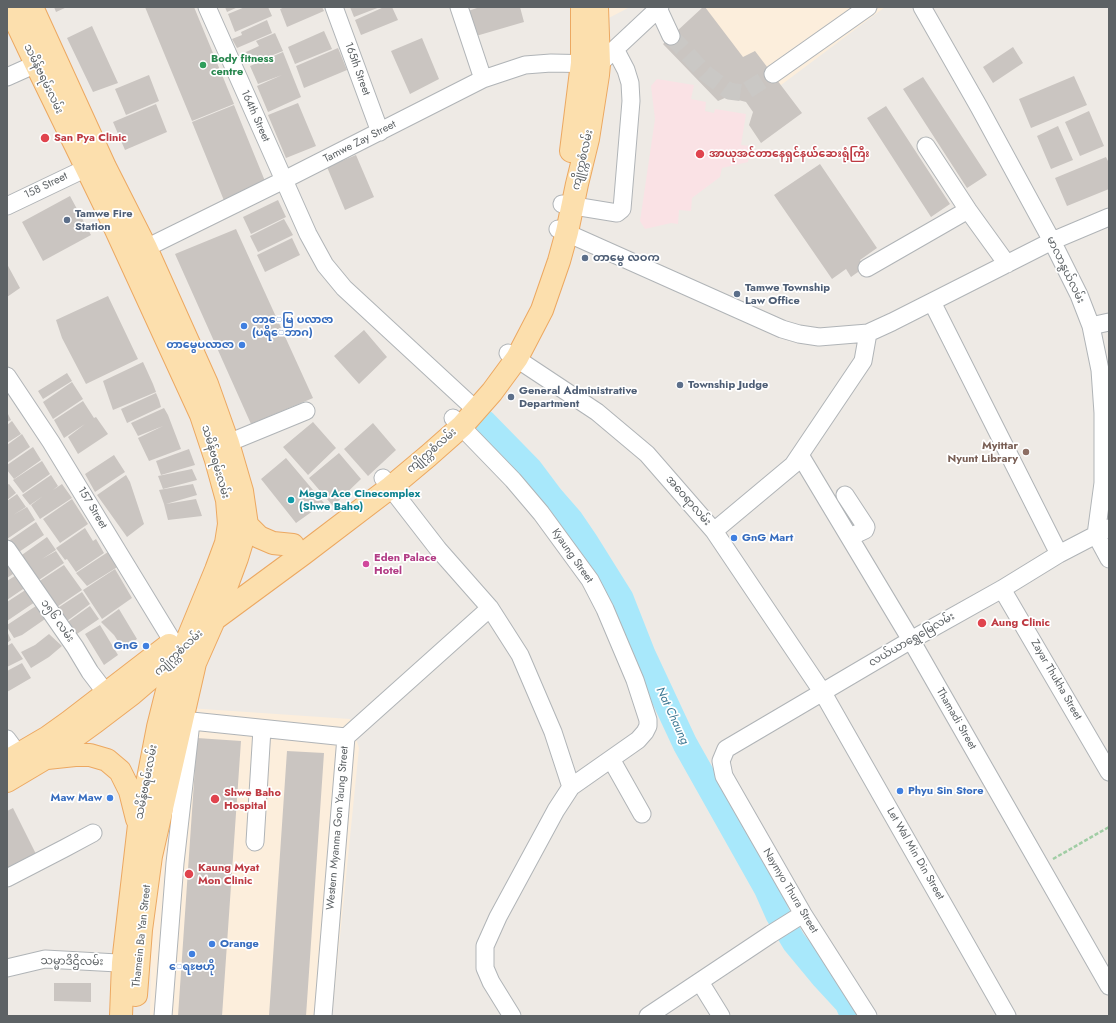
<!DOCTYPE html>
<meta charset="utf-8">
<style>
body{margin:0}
#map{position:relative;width:1116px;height:1023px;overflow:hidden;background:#eeeae5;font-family:Jost,sans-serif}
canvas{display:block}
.frame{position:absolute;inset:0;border:8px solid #5d6265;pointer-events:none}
</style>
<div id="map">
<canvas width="1116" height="1023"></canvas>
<div class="frame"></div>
</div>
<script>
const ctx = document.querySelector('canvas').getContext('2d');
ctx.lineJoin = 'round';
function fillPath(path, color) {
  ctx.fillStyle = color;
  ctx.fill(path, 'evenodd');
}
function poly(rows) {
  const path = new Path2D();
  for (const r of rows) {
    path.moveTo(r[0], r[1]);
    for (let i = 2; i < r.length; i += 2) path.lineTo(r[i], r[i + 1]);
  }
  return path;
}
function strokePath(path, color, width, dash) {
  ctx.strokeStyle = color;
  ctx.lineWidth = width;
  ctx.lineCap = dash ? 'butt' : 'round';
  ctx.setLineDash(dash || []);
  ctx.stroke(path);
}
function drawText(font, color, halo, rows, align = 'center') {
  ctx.font = font + ' Jost,"Noto Sans Myanmar",sans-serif';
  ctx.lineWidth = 3.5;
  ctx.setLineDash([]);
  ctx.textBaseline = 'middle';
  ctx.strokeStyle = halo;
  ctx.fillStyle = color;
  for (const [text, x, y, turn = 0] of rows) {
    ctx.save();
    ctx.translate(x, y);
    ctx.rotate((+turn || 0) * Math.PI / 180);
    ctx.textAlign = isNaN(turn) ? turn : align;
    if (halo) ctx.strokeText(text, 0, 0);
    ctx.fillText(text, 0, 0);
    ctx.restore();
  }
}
fillPath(poly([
 [602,7,630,7,603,21],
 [705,7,885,7,765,97],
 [188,708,350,719,359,748,332,1016,150,1016,152,904]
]), '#fceedc');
fillPath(poly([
 [657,79,694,85,691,99,706,102,705,111,714,113,715,109,746,114,741,145,750,146,748,162,722,168,720,177,692,198,691,211,679,210,678,224,671,223,645,229,640,221,655,119,651,86]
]), '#fae2e5');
strokePath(poly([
 [484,422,530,469,551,497,571,520,586,542,621,598,643,654,685,744,766,888,778,915,794,942,823,977,847,1003,853,1016]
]), '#a8e8fb', 25);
fillPath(poly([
 [54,7,67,7,56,12],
 [145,7,194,7,234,104,192,121],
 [225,7,238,7,227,12],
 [245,7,268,7,272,16,235,32,228,14],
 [285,7,322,7,324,11,287,27,280,9],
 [350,7,380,7,354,17],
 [384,7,392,7,398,20,361,35,355,20],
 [480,7,520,7,524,22,476,36,468,11],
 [703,7,705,7,743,57,755,51,802,113,761,143,749,125,753,112,746,102,727,97,718,101,663,44],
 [267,20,272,33,237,48,232,39,242,35,241,32],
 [92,26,118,83,93,92,67,38],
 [324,31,332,49,295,64,288,47],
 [275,33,283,51,251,64,246,52,259,46,256,41],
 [422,38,439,79,410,94,391,51],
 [1013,47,1023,63,993,83,983,67],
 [338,48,347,70,304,88,296,66],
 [283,52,301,97,268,112,257,86,282,75,258,84,250,66],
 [149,75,159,101,126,115,115,89],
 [1074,76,1087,105,1031,128,1019,99],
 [923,77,987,175,967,188,903,89],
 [298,103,316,146,286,158,268,115],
 [156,104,167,132,125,150,113,122],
 [234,105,267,186,225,203,192,122],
 [886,106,950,204,931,217,867,118],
 [1089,111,1104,146,1080,156,1065,122],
 [1058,126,1073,160,1051,169,1037,136],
 [356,155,374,197,345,210,327,167],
 [1106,157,1109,163,1109,189,1067,206,1055,178],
 [820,164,877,248,860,260,865,267,851,277,846,269,832,279,774,195],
 [70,196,91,235,43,261,22,222],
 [278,200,286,217,251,234,243,217],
 [284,219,293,235,258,252,250,236],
 [236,229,313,398,251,424,175,254],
 [292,238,300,255,265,272,257,255],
 [7,264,20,288,7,297],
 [108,296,138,359,86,384,62,338,56,320],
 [364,330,387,357,359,384,334,356],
 [143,362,153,384,156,392,113,410,103,381],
 [67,373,72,381,43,399,38,391],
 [72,382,83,399,53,419,43,402],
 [156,393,159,400,161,407,127,423,121,409],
 [83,401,94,418,96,417,108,434,78,454,68,437,85,424,64,438,54,420],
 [164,408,168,415,181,449,149,461,138,438,163,426,138,436,131,423],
 [7,412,11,420,7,422],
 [12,421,21,434,7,443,7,425],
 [313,422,336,448,308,475,283,447],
 [373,423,396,450,368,476,344,449],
 [22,434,30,447,7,463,7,445],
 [33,447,41,460,14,479,7,470,7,465],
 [189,449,195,465,161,475,156,461],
 [339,453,361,479,333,506,309,478],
 [114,455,125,472,95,492,85,474],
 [286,458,324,503,296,523,261,479],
 [42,461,50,474,23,493,13,480],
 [192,469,197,480,163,489,158,476],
 [51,475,58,486,53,490,62,484,72,498,40,519,31,505,43,496,30,505,22,495],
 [126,475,130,482,144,524,127,537,97,495],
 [9,484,16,493,7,500,7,485],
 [193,484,197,495,166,504,196,499,202,516,168,520,164,504,159,490],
 [17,494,26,507,13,515,27,507,35,520,7,539,7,501],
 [72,499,88,524,60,543,43,519],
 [36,522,44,535,16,554,7,542],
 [85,528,93,541,96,539,104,553,76,572,67,559,65,560,56,548],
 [47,537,56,550,42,559,56,551,64,563,36,582,19,557],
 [108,552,119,566,87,586,76,573],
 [7,557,16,572,7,578],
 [64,565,82,590,54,609,35,584],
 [115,569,132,598,102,619,83,590],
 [18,574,26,587,7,600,7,581],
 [27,589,35,602,7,621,7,602],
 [82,592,90,604,63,624,53,611],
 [39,604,48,617,22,635,14,638,7,627,7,625],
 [90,606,99,619,71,638,62,626],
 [119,609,137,639,123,649,114,635,101,622],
 [100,625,118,655,104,665,85,634],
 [7,631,11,640,7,643],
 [49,634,62,646,49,657,31,668,21,652,35,645],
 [12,643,23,659,7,667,7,646],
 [22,663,31,678,7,692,7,671],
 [197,738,241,741,222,1016,178,1016],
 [287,751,324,753,306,1016,269,1016],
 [13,808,37,856,7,871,7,811],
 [54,983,91,983,91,1002,54,1001]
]), '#cac5c1');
strokePath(poly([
 [671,36,705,73,729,91,743,93,773,74]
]), '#cac8c5', 17, [17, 8]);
const minor = poly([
 [207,7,308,234,325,265,344,288,476,410],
 [334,7,380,132],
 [459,7,483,79],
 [922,7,979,107,1052,241,1079,295,1091,326,1100,370,1103,413,1103,483,1096,535,1109,559],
 [658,8,671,36],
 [773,74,868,7],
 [7,77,36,64],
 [926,146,968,210,1007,264],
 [562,204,617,213,622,209,631,101,630,83,626,70,615,49],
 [7,206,97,163],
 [558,229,782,329,799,334,819,337,868,333,892,322,1052,241,1109,217],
 [146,248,284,180,483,79,525,65,551,63,599,64,660,7],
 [867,268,968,210],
 [932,302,1059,554],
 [1091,326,1109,322],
 [508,353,597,412,647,454,714,531,823,693,1007,1016],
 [7,376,51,442,173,642],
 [453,418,513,480,541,513,590,580,605,609,635,680,648,720,648,726,645,732,638,740,571,787,556,810,498,917,485,946,485,968,491,982,512,1016],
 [228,443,306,411],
 [800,455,911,640,1109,986],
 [383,478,438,549,490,608,520,655,553,732,571,787],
 [845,495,866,527,865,530,850,537],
 [714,531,793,465,863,361,868,333],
 [7,549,75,647,90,672,106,693],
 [1002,589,1109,772],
 [182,720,346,737],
 [7,739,18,754],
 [611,759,642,814],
 [255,842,262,729],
 [7,878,65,848,93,833],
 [7,968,45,959,136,964],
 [700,982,721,1016],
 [163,1016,175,863,191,722],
 [323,1016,346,737,490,608],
 [648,1016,771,934,803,914],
 [868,1016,803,914,724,776,721,761,726,749,911,640,1002,589,1059,554,1109,528]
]);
const major = poly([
 [9,7,36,64,105,206,201,415,216,460,227,500,229,524,226,543,216,570,183,650,167,691,158,727,139,825,123,963,121,1016],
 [32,7,105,167,146,248,207,384,228,443,242,491,247,525,237,558,214,620,195,663,151,856,141,930,136,995],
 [571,151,582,63,582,7],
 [247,525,259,537,273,543,293,545],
 [212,621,303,554,391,487,428,456,462,426,492,392,517,358,542,310,559,261,567,232,577,184,588,139,598,75,599,64,597,7],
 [47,758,75,755,90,755,107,760,120,771,130,791,137,819],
 [7,761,48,737,69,722,169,645],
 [7,781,44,759,95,722,132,694,181,652]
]);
strokePath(minor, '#b0b4b7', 19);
strokePath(major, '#eca861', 24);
strokePath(poly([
 [1053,859,1109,827]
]), '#a0cda4', 2.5, [4, 2]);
strokePath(minor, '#fff', 17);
strokePath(major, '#fcdfad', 22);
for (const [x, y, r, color] of [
 [203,65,4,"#2e9e5b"],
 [45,138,5,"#e0444e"],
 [700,154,5,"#e0444e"],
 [67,220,4,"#5c6f8a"],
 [585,258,4,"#5c6f8a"],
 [737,294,4,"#5c6f8a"],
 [244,326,4,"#3f7fe0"],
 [242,345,4,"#3f7fe0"],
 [680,385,4,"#5c6f8a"],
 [511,397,4,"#5c6f8a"],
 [1026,452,4,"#8d6e63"],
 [291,500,4,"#0f9aa8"],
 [734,538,4,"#3f7fe0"],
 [366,564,4,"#d1479c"],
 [982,623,5,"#e0444e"],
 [146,646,4,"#3f7fe0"],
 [900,791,4,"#3f7fe0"],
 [110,798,4,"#3f7fe0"],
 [215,799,5,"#e0444e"],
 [189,874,5,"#e0444e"],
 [212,944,4,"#3f7fe0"],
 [192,954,4,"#3f7fe0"]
]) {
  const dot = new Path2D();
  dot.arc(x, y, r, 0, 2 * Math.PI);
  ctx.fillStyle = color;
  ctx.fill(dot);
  strokePath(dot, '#fff', 1.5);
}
drawText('bold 11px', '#27864d', '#fff', [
 ["Body fitness",211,59],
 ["centre",211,72]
], 'left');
drawText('11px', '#5d6265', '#fff', [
 ["165th Street",357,69,70],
 ["သမိန်ဗရမ်းလမ်း",43,79,64],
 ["164th Street",255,116,66],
 ["Tamwe Zay Street",360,142,-27],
 ["ကျိုက္ကစံလမ်း",583,160,-77],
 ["158 Street",46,186,-26],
 ["မာလာနွယ်လမ်း",1065,270,64],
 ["ကျိုက္ကစံလမ်း",432,451,-41],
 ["သမိန်ဗရမ်းလမ်း",215,462,74],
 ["အဝေရာလမ်း",688,501,49],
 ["157 Street",92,508,59],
 ["Kyaung Street",572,556,55],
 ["၁၅၆ လမ်း",57,621,55],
 ["လယ်ယာရွှေမြေလမ်း",912,640,-30],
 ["ကျိုက္ကစံလမ်း",179,653,-43],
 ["Zayar Thukha Street",1056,680,60],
 ["Thamadi Street",956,719,60],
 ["သမိန်ဗရမ်းလမ်း",147,782,-79],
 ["Western Myanma Gon Yaung Street",338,828,-85],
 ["Let Wal Min Din Street",915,854,60],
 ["Naymyo Thura Street",790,891,59],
 ["Thamein Ba Yan Street",142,936,-84],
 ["သမ္မာဒိဌိလမ်း",72,962,1]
]);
drawText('bold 11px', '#be3a42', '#fff', [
 ["San Pya Clinic",54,138],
 ["အာယုအင်တာနေရှင်နယ်ဆေးရုံကြီး",709,154],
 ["Aung Clinic",991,623],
 ["Shwe Baho",224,793],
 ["Hospital",224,806],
 ["Kaung Myat",198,868],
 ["Mon Clinic",198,881]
], 'left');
drawText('bold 11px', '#4e5e75', '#fff', [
 ["Tamwe Fire",75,214],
 ["Station",75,227],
 ["တာမွေ လဝက",593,258],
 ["Tamwe Township",745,288],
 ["Law Office",745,301],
 ["Township Judge",688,385],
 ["General Administrative",519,391],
 ["Department",519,404]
], 'left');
drawText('bold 11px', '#366cbe', '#fff', [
 ["တာေမြ ပလာဇာ",252,320],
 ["(ပရိေဘာဂ)",252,333],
 ["တာမွေပလာဇာ",234,345,"right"],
 ["GnG Mart",742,538],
 ["GnG",138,646,"right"],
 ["Phyu Sin Store",908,791],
 ["Maw Maw",102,798,"right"],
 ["Orange",220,944],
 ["ေရႊဗဟို",192,967,"center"]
], 'left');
drawText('bold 11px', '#785e54', '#fff', [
 ["Myittar",1018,446],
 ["Nyunt Library",1018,459]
], 'right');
drawText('bold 11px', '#0d838f', '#fff', [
 ["Mega Ace Cinecomplex",299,494],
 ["(Shwe Baho)",299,507]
], 'left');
drawText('bold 11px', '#b23c85', '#fff', [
 ["Eden Palace",374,558],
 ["Hotel",374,571]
], 'left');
drawText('italic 12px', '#3c7894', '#fff', [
 ["Nat Chaung",672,716,65]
]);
</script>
